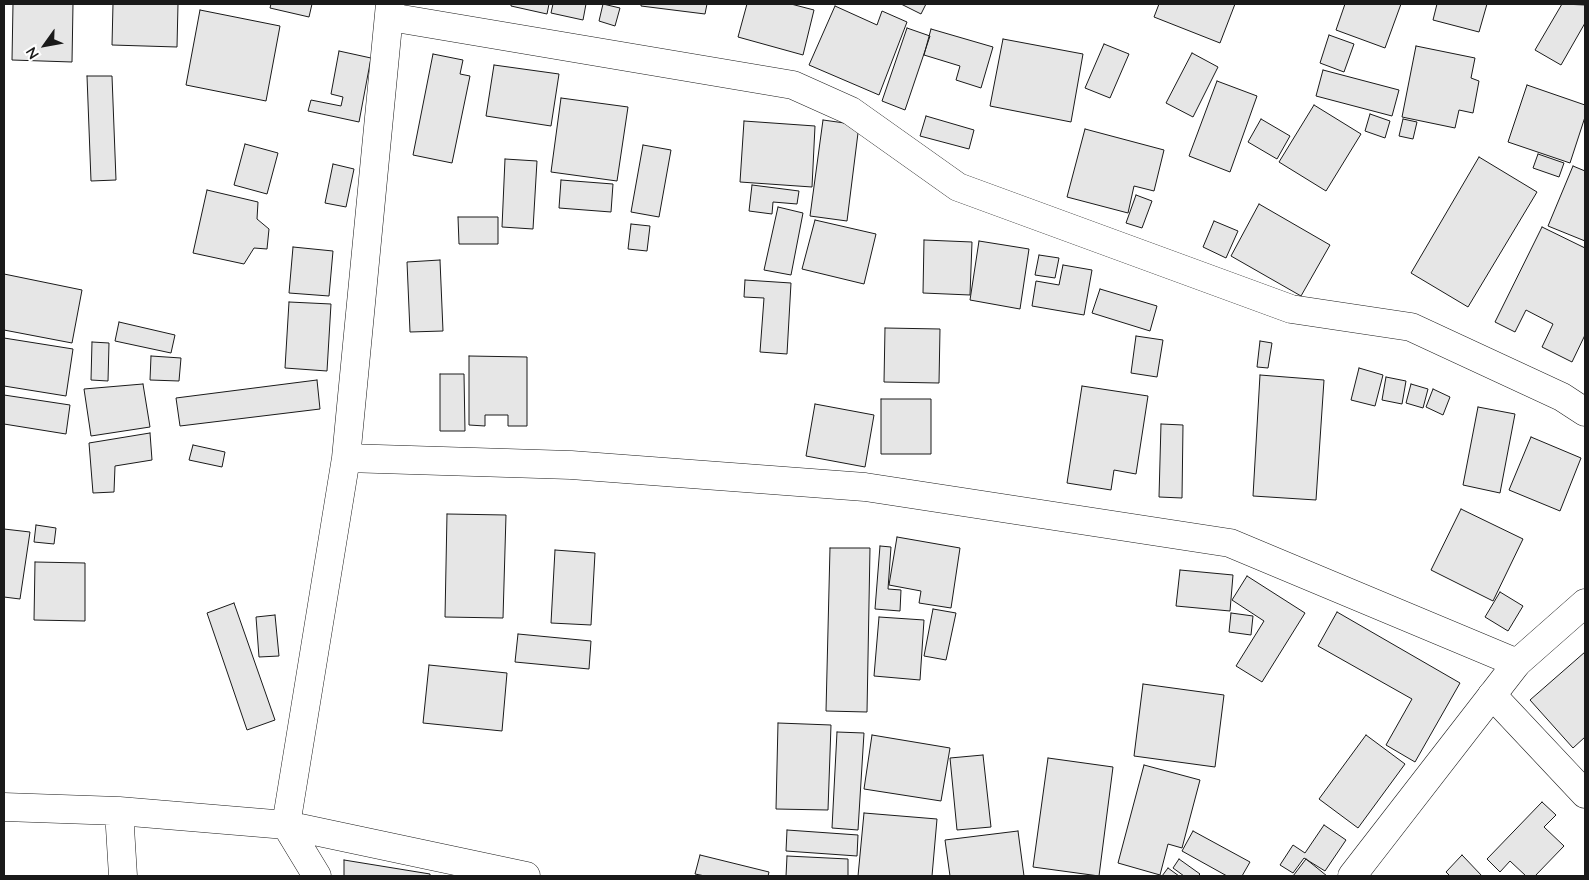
<!DOCTYPE html>
<style>
body{margin:0}
#map{position:relative;width:1589px;height:880px;overflow:hidden;background:#fff;font-family:Lato,sans-serif}
canvas{display:block}
.frame{position:absolute;inset:0;border:5px solid #1a1a1a;pointer-events:none}
.north{position:absolute;left:20px;top:20px;width:50px;height:50px;-webkit-text-stroke:4px #fff;paint-order:stroke;rotate:238deg;font-size:14px;font-weight:700;line-height:20px;text-align:center;color:#1a1a1a}
.north::after{content:'';display:block;margin:auto;width:18px;height:22px;background:#1a1a1a;clip-path:polygon(50% 0,100% 100%,50% 72%,0 100%)}
</style>
<div id="map">
<canvas width="1589" height="880"></canvas>
<div class="frame"></div>
<div class="north">N</div>
</div>
<script>
const ctx = document.querySelector('canvas').getContext('2d');
ctx.lineJoin = 'round';
function fillPath(path, color) {
  ctx.fillStyle = color;
  ctx.fill(path, 'evenodd');
}
function poly(rows) {
  const path = new Path2D();
  for (const r of rows) {
    path.moveTo(r[0], r[1]);
    for (let i = 2; i < r.length; i += 2) path.lineTo(r[i], r[i + 1]);
  }
  return path;
}
function strokePath(path, color, width, dash) {
  ctx.strokeStyle = color;
  ctx.lineWidth = width;
  ctx.lineCap = dash ? 'butt' : 'round';
  ctx.setLineDash(dash || []);
  ctx.stroke(path);
}
const building = poly([
 [13,4,73,4,72,62,12,60,13,4],
 [113,4,178,4,177,47,112,45,113,4],
 [271,4,312,4,309,17,270,8,271,4],
 [511,4,549,4,547,14,511,6,511,4],
 [553,4,586,4,583,20,551,13,553,4],
 [603,4,620,8,615,26,599,21,603,4],
 [641,4,707,4,705,14,641,6,641,4],
 [747,4,791,4,814,10,803,55,738,37,747,4],
 [901,4,926,4,921,14,901,4],
 [1159,4,1235,4,1220,43,1154,17,1159,4],
 [1345,4,1401,4,1385,48,1336,30,1345,4],
 [1437,4,1487,4,1479,32,1433,20,1437,4],
 [1562,4,1585,5,1585,23,1561,65,1535,50,1562,4],
 [835,6,877,25,882,11,907,22,879,95,809,65,835,6],
 [200,10,280,26,266,101,186,85,200,10],
 [907,28,930,36,905,110,882,101,907,28],
 [931,29,993,47,981,88,956,80,960,66,924,55,931,29],
 [1329,35,1354,44,1344,72,1320,63,1329,35],
 [1003,39,1083,54,1071,122,990,106,1003,39],
 [1104,44,1129,54,1110,98,1085,88,1104,44],
 [1416,46,1475,58,1471,78,1479,81,1473,113,1459,110,1455,128,1402,117,1416,46],
 [339,51,371,58,359,122,308,111,311,100,341,106,343,97,331,94,339,51],
 [1192,53,1218,67,1193,117,1166,103,1192,53],
 [433,54,463,60,460,74,470,76,452,163,413,155,433,54],
 [494,65,559,74,551,126,486,116,494,65],
 [1323,70,1399,90,1392,116,1316,96,1323,70],
 [87,76,112,76,116,180,91,181,87,76],
 [1217,81,1257,96,1230,172,1189,156,1217,81],
 [1527,85,1585,105,1585,117,1570,163,1508,142,1527,85],
 [561,98,628,107,617,181,551,172,561,98],
 [1314,105,1361,134,1326,191,1279,162,1314,105],
 [1370,114,1390,121,1385,138,1365,131,1370,114],
 [926,116,974,130,969,149,920,136,926,116],
 [1261,119,1290,136,1277,159,1248,142,1261,119],
 [1403,119,1417,122,1413,139,1399,136,1403,119],
 [823,120,859,125,847,221,810,216,823,120],
 [744,121,815,126,812,187,740,182,744,121],
 [1085,129,1164,150,1154,191,1134,186,1128,213,1067,197,1085,129],
 [245,144,278,153,267,194,234,185,245,144],
 [643,145,671,150,659,217,631,212,643,145],
 [1538,154,1564,163,1559,177,1533,168,1538,154],
 [1479,157,1537,192,1468,307,1411,273,1479,157],
 [505,159,537,161,533,229,502,227,505,159],
 [333,164,354,169,346,207,325,203,333,164],
 [1573,166,1585,171,1585,241,1548,226,1573,166],
 [561,180,613,184,611,212,559,208,561,180],
 [752,185,799,191,797,204,773,202,772,214,749,211,752,185],
 [207,190,258,202,257,219,269,229,267,249,254,248,244,264,193,253,207,190],
 [1136,195,1152,201,1142,228,1126,223,1136,195],
 [1259,204,1330,245,1301,296,1231,256,1259,204],
 [778,207,803,213,791,275,764,270,778,207],
 [458,217,498,217,498,244,459,244,458,217],
 [815,220,876,234,864,284,802,269,815,220],
 [1214,221,1238,231,1226,258,1203,247,1214,221],
 [631,224,650,226,647,251,628,249,631,224],
 [1542,227,1585,248,1585,335,1572,362,1542,347,1553,324,1526,310,1515,332,1495,322,1542,227],
 [924,240,972,242,970,295,923,293,924,240],
 [979,241,1029,249,1020,309,970,300,979,241],
 [293,247,333,251,329,296,289,293,293,247],
 [1039,255,1059,258,1055,278,1035,275,1039,255],
 [440,260,443,331,410,332,407,262,440,260],
 [1063,265,1092,270,1084,315,1032,306,1036,281,1059,285,1063,265],
 [4,274,82,290,72,343,4,330,4,274],
 [745,280,791,283,787,354,760,352,764,298,744,297,745,280],
 [1100,289,1157,306,1150,331,1092,313,1100,289],
 [289,302,331,304,327,371,285,368,289,302],
 [119,322,175,335,171,353,115,341,119,322],
 [885,328,940,329,939,383,884,382,885,328],
 [1136,336,1163,340,1157,377,1131,373,1136,336],
 [4,338,73,349,66,396,4,386,4,338],
 [1260,341,1272,343,1268,368,1257,367,1260,341],
 [92,342,109,343,108,381,91,380,92,342],
 [151,356,181,358,179,381,150,380,151,356],
 [469,356,527,357,527,426,508,426,508,415,485,415,485,426,469,425,469,356],
 [1359,368,1383,375,1375,406,1351,400,1359,368],
 [440,374,464,374,465,431,440,431,440,374],
 [1260,375,1324,380,1316,500,1253,496,1260,375],
 [1386,377,1406,381,1402,404,1382,400,1386,377],
 [317,380,320,409,180,426,176,398,317,380],
 [143,384,150,427,91,436,84,389,143,384],
 [1411,384,1428,389,1423,408,1406,403,1411,384],
 [1082,386,1148,396,1136,474,1114,470,1111,490,1067,483,1082,386],
 [1433,389,1450,397,1443,415,1426,407,1433,389],
 [4,395,70,405,66,434,4,424,4,395],
 [881,399,931,399,931,454,881,454,881,399],
 [815,404,874,415,865,467,806,456,815,404],
 [1478,407,1515,414,1500,493,1463,485,1478,407],
 [1161,424,1183,425,1182,498,1159,497,1161,424],
 [150,433,152,460,115,466,114,492,93,493,89,443,150,433],
 [1531,437,1581,458,1560,511,1509,490,1531,437],
 [193,445,225,452,222,467,189,460,193,445],
 [1461,509,1523,539,1493,601,1431,570,1461,509],
 [447,514,506,515,503,618,445,617,447,514],
 [36,525,56,528,54,544,34,542,36,525],
 [4,529,30,532,20,599,4,597,4,529],
 [897,537,960,548,951,608,919,603,921,591,889,585,897,537],
 [880,546,891,547,888,589,901,590,900,611,875,609,880,546],
 [830,548,870,548,867,712,826,711,830,548],
 [555,550,595,553,591,625,551,623,555,550],
 [35,562,85,563,85,621,34,620,35,562],
 [1180,570,1233,575,1230,611,1176,606,1180,570],
 [1247,576,1305,613,1262,682,1236,666,1264,621,1232,600,1247,576],
 [1500,592,1523,606,1508,631,1485,617,1500,592],
 [234,603,275,720,247,730,207,613,234,603],
 [933,609,956,613,946,660,924,656,933,609],
 [1337,612,1460,683,1415,762,1386,745,1412,699,1318,646,1337,612],
 [1231,613,1253,616,1251,635,1229,632,1231,613],
 [275,615,279,656,259,657,256,617,275,615],
 [879,617,924,620,920,680,874,676,879,617],
 [518,634,591,641,589,669,515,662,518,634],
 [1585,652,1585,737,1573,748,1530,700,1585,652],
 [429,665,507,673,502,731,423,723,429,665],
 [1143,684,1224,695,1215,767,1134,756,1143,684],
 [778,723,831,725,828,810,776,809,778,723],
 [837,732,864,733,858,830,832,828,837,732],
 [872,735,950,748,941,801,864,789,872,735],
 [1366,735,1405,764,1358,828,1319,799,1366,735],
 [983,755,991,827,957,830,950,758,983,755],
 [1048,758,1113,767,1099,876,1033,867,1048,758],
 [1144,765,1200,780,1182,848,1168,844,1160,875,1118,863,1144,765],
 [1542,802,1556,815,1544,827,1564,846,1535,876,1526,876,1510,861,1500,872,1487,859,1542,802],
 [864,813,937,819,932,876,858,876,864,813],
 [1324,825,1346,840,1325,871,1304,858,1293,873,1280,865,1293,845,1305,853,1324,825],
 [787,830,858,835,857,856,786,851,787,830],
 [1018,831,1024,876,950,876,945,840,1018,831],
 [1193,831,1250,862,1242,876,1227,876,1182,851,1193,831],
 [700,855,769,872,768,876,705,876,695,874,700,855],
 [1462,855,1482,876,1450,876,1446,872,1462,855],
 [787,856,848,859,848,876,786,876,787,856],
 [1179,859,1200,874,1198,876,1184,876,1173,868,1179,859],
 [1306,859,1327,876,1293,876,1306,859],
 [344,860,430,874,430,876,344,876,344,860],
 [1168,868,1179,876,1162,876,1168,868]
]);
fillPath(building, '#e6e6e6');
strokePath(building, '#1a1a1a', 1);
const minor = poly([
 [390,17,793,85,851,111,958,187,1291,309,1411,327,1562,397,1585,412],
 [346,458,571,465,865,487,1230,543,1517,663],
 [1492,695,1585,794],
 [4,807,119,811,286,825,526,876],
 [119,811,123,876],
 [317,876,286,825,346,458,390,4]
]);
const tertiary = poly([
 [1352,876,1517,663,1585,603]
]);
strokePath(minor, '#1a1a1a', 29);
strokePath(tertiary, '#1a1a1a', 29);
strokePath(minor, '#fff', 28);
strokePath(tertiary, '#fff', 28);
</script>
